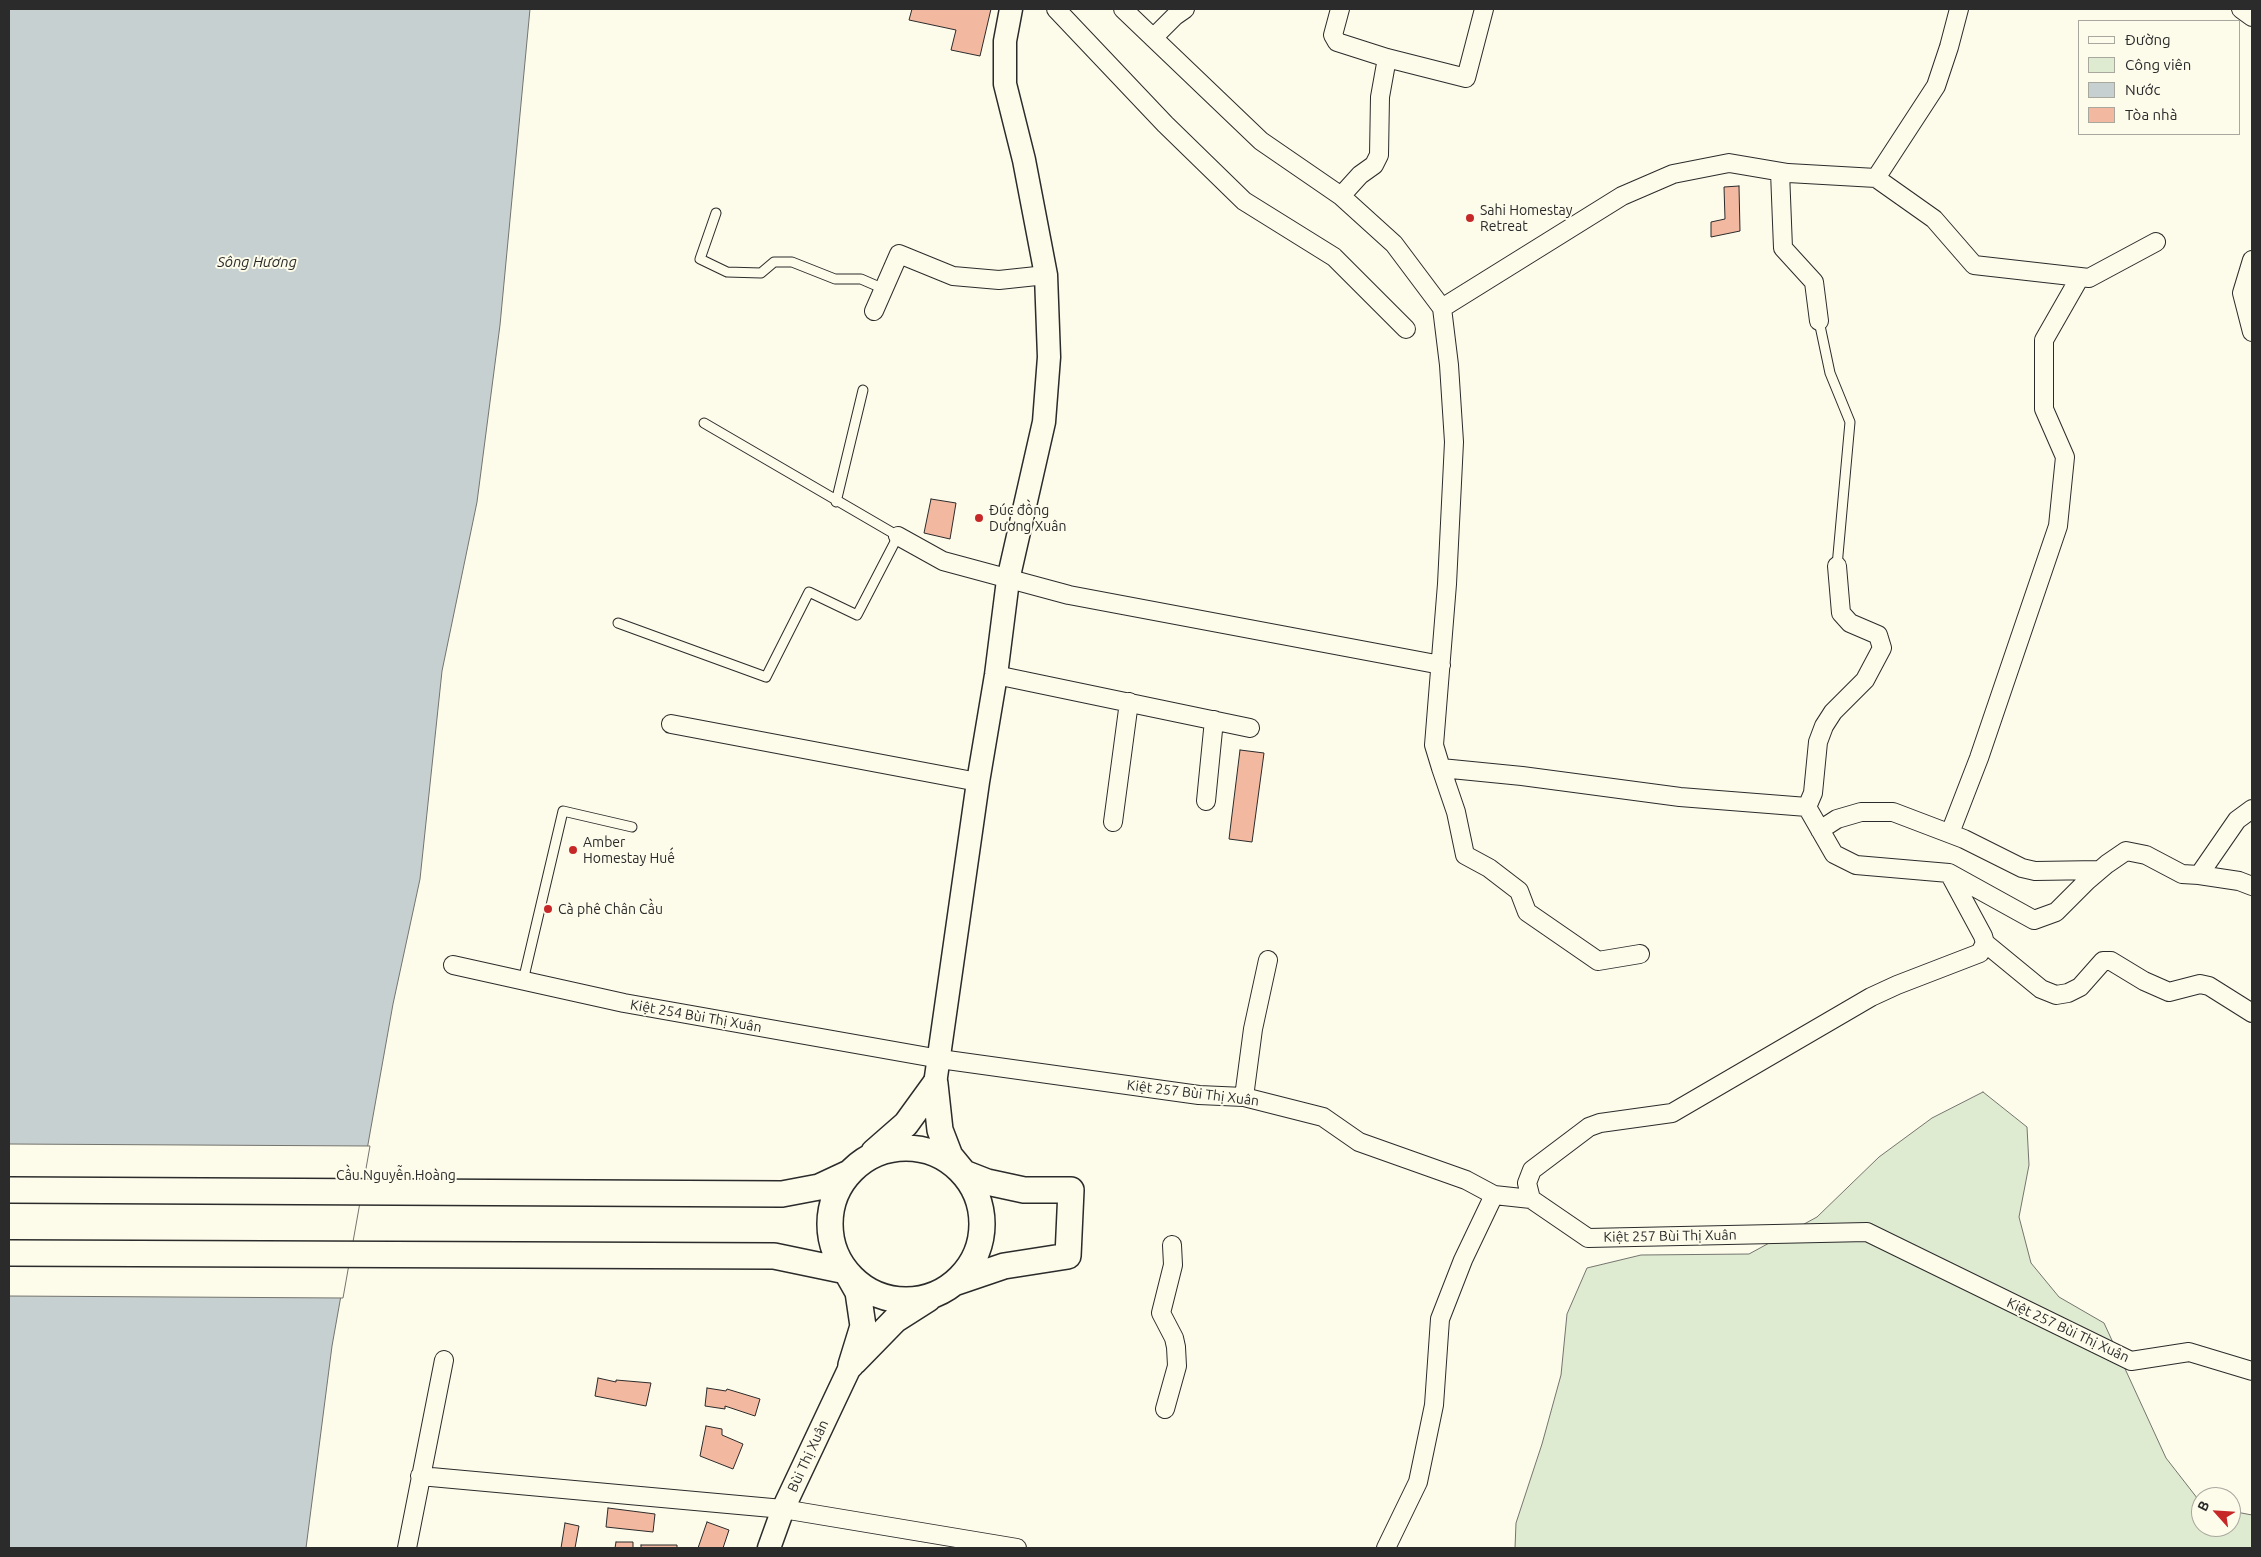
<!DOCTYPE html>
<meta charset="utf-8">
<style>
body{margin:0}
#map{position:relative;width:2261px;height:1557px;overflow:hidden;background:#fdfbea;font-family:Ubuntu,sans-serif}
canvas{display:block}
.frame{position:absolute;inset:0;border:10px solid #2b2b2b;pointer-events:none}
.legend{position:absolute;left:2078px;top:20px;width:162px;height:115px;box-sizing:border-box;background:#fdfbea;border:1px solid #a9a89e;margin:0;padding:6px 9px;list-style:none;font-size:15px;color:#2b2b2b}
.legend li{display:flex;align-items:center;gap:10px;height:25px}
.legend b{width:25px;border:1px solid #a9a89e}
.north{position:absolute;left:2191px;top:1487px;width:50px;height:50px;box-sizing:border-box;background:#fdfbea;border:1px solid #a9a89e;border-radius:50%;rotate:296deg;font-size:14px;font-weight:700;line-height:20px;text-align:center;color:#2b2b2b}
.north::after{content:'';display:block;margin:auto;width:18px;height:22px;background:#c62828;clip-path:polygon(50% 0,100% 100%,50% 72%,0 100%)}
</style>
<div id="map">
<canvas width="2261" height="1557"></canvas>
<div class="frame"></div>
<ul class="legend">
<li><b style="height:6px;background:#fdfbea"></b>Đường</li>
<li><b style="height:14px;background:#deebd1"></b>Công viên</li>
<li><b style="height:14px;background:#c7d0d0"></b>Nước</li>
<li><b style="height:14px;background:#f2b8a0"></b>Tòa nhà</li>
</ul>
<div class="north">B</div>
</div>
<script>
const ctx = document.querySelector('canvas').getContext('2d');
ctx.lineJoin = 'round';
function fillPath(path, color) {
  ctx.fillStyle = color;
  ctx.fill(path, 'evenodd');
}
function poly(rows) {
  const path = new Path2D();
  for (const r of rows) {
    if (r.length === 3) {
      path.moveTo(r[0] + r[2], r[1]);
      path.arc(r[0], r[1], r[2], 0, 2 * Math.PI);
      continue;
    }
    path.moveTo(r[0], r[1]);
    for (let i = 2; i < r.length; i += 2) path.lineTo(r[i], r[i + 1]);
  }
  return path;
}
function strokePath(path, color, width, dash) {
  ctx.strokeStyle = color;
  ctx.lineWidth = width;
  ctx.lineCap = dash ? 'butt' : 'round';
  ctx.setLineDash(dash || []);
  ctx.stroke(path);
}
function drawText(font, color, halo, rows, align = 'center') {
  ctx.font = font + ' Ubuntu,sans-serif';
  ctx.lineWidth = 4;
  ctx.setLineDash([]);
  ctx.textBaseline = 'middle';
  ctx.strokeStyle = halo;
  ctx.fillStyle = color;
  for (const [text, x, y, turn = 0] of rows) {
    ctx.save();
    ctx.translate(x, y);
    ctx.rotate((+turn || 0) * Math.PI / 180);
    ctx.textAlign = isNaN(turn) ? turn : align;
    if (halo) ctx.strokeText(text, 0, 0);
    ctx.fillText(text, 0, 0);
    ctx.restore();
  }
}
const green = poly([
 [1983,1092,2027,1127,2029,1165,2019,1217,2031,1263,2059,1297,2104,1323,2166,1458,2201,1503,2201,1527,2231,1527,2231,1511,2252,1515,2252,1548,1515,1548,1516,1523,1542,1444,1561,1375,1567,1314,1587,1268,1641,1255,1749,1254,1817,1217,1879,1157,1932,1118,1983,1092]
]);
fillPath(green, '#deebd1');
strokePath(green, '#74746e', 1);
const water = poly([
 [9,9,530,9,500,325,477,502,442,671,420,879,393,1004,332,1346,306,1548,9,1548,9,9]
]);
fillPath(water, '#c7d0d0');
strokePath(water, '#74746e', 1);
const pier = poly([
 [9,1144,370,1146,343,1298,9,1296,9,1144]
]);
fillPath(pier, '#fdfbea');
strokePath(pier, '#74746e', 1);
const building = poly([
 [912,9,991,9,980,56,951,50,956,30,909,20,912,9],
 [1739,186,1740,231,1711,237,1711,222,1725,219,1724,187,1739,186],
 [931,499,956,503,950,539,924,533,931,499],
 [1240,750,1264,753,1252,842,1229,839,1240,750],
 [598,1378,616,1382,616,1380,651,1383,646,1406,595,1396,598,1378],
 [707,1388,726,1391,727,1389,760,1399,755,1416,725,1406,725,1409,705,1406,707,1388],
 [706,1426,722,1429,722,1435,743,1444,733,1469,700,1456,706,1426],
 [608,1508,655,1514,653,1532,606,1527,608,1508],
 [707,1522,729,1530,723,1548,698,1548,707,1522],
 [565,1523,579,1526,575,1548,561,1548,565,1523],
 [616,1542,633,1542,633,1548,615,1548,616,1542],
 [641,1545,677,1545,677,1548,641,1548,641,1545]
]);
fillPath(building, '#f2b8a0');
strokePath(building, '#2b2b2b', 1);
const service = poly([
 [716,213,700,259,727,272,761,273,774,262,792,262,835,279,861,279,884,289],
 [1819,321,1830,373,1850,422,1837,566],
 [836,502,863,390],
 [618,623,766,677,809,592,857,615,898,536,704,423],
 [523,981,563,811,632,827]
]);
const minor = poly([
 [1056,9,1165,124,1244,201,1334,257,1406,329],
 [1123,9,1261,141,1341,196,1394,244,1442,308,1449,365,1454,442,1447,584,1434,745,1441,768,1522,776,1680,797,1807,807,1834,854,1856,865,1949,873,2034,920,2056,912,2087,881,2107,864,2126,851,2146,855,2182,874,2199,875,2237,820,2252,809],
 [1340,9,1333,35,1337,42,1387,58,1466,78,1484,9],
 [2241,9,2252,17],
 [1153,38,1175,16,1185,9],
 [1780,172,1783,248,1814,282,1819,321],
 [1876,178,1936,86,1949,47,1959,9],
 [1341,196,1360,175,1374,165,1379,155,1380,97,1387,58],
 [2252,260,2242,293,2252,332],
 [1442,308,1622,196,1673,174,1729,163,1788,173,1876,178,1934,219,1974,265,2089,278,2156,242],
 [874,311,899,254,953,276,999,280,1046,275],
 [898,536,943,561,1069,595,1441,665],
 [996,675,1250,728],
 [671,724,978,782],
 [1441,768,1456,812,1465,855,1489,868,1519,891,1527,912,1598,961,1640,954],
 [1206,801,1214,720],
 [1807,807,1813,793,1818,742,1824,726,1833,712,1865,680,1882,648,1878,635,1850,623,1841,613,1837,566],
 [1113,822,1129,702],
 [1820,830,1837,819,1861,812,1893,812,1964,839,2022,868,2035,871,2099,870],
 [1950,833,1979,758,2058,526,2065,457,2044,409,2044,340,2080,277],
 [2199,875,2239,881,2252,886],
 [1985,943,2041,989,2056,995,2068,993,2080,987,2103,961,2111,961,2144,981,2169,992,2200,984,2209,986,2252,1013],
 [453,965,624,1003,940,1059,1199,1095,1244,1097,1323,1117,1359,1142,1466,1180,1494,1195,1531,1199,1588,1238,1867,1232,2131,1361,2189,1352,2252,1371],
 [1244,1097,1253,1029,1268,960],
 [1531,1199,1527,1183,1532,1170,1589,1127,1600,1123,1672,1113,1871,997,1897,985,1980,953,1985,943,1983,936,1949,873],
 [1165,1409,1177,1366,1176,1347,1174,1338,1161,1313,1173,1265,1172,1245],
 [420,1476,783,1509,1017,1548],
 [407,1548,444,1360],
 [1386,1548,1418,1482,1434,1405,1440,1319,1463,1260,1494,1195]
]);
const tertiary = poly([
 [935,1084,978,782,996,675,1008,580,1044,422,1049,357,1046,275,1024,160,1005,84,1005,41,1011,9],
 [769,1548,783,1509,851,1365]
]);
const secondary = poly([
 [935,1084,940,1130,950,1156,964,1173,987,1182,1024,1190,1071,1190,1068,1256,1004,1266,954,1283],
 [906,1224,76],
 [874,1152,906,1124,935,1084],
 [9,1190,782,1194,819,1187,849,1173],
 [9,1253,774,1256,846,1271,858,1292,863,1326,851,1365],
 [854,1362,895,1320,928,1299]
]);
strokePath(service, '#2b2b2b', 11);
strokePath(minor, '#2b2b2b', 20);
strokePath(tertiary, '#2b2b2b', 25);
strokePath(secondary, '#2b2b2b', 28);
strokePath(service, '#fdfbea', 9);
strokePath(minor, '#fdfbea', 18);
strokePath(tertiary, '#fdfbea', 22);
strokePath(secondary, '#fdfbea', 25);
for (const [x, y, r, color] of [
 [1470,218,5,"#c62828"],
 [979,518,5,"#c62828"],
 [573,850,5,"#c62828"],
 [548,909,5,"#c62828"]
]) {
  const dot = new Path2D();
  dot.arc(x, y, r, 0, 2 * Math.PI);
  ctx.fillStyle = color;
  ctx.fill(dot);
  strokePath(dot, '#fdfbea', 2);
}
drawText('14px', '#2b2b2b', '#fdfbea', [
 ["Sahi Homestay",1480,210],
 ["Retreat",1480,226],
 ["Đúc đồng",989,510],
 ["Dương Xuân",989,526],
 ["Amber",583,842],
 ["Homestay Huế",583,858],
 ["Cà phê Chân Cầu",558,909]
], 'left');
drawText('14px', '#2b2b2b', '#fdfbea', [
 ["Kiệt 254 Bùi Thị Xuân",696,1016,10],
 ["Kiệt 257 Bùi Thị Xuân",1193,1093,7],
 ["Cầu Nguyễn Hoàng",396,1175],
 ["Kiệt 257 Bùi Thị Xuân",1670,1236,-1],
 ["Kiệt 257 Bùi Thị Xuân",2068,1330,25],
 ["Bùi Thị Xuân",808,1456,-65]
]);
drawText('italic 15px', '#2b2b2b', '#fdfbea', [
 ["Sông Hương",257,262]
]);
</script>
